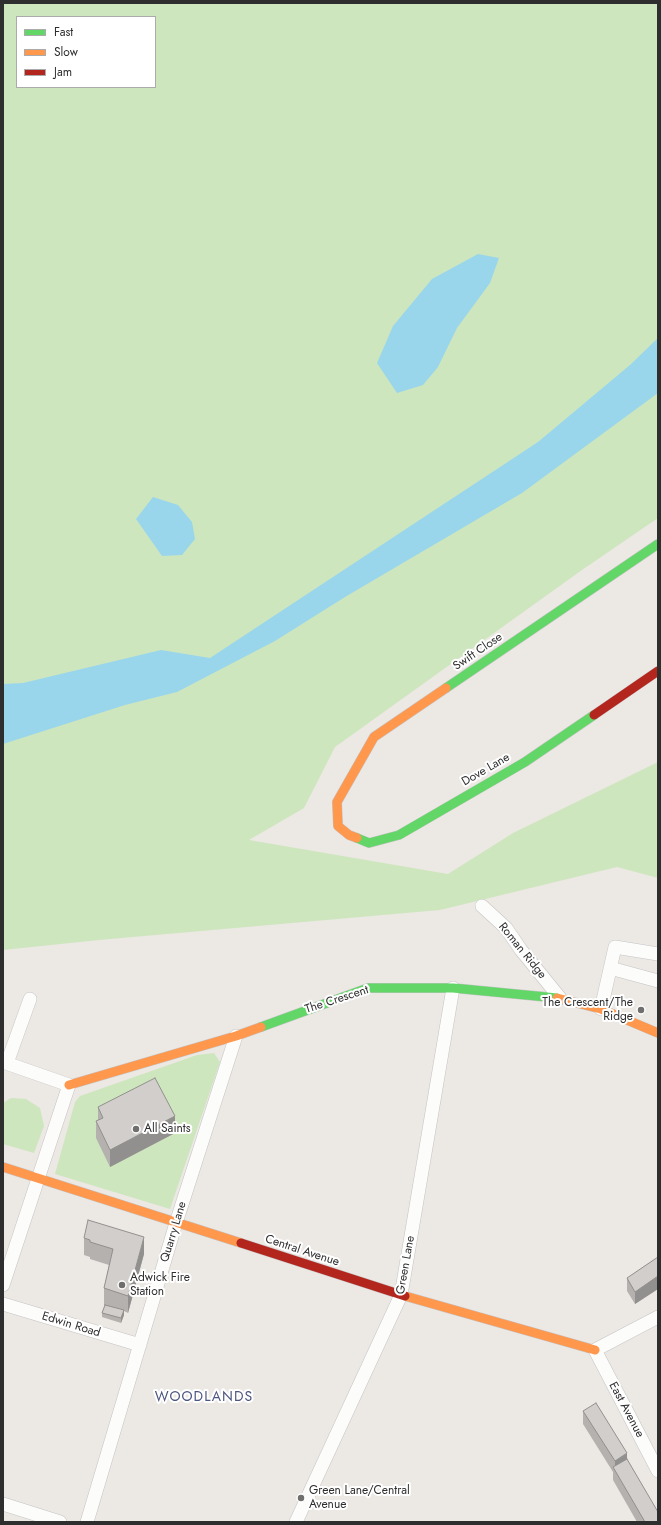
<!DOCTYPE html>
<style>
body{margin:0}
#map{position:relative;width:661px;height:1525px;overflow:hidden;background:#ece8e4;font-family:Jost,sans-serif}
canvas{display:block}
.frame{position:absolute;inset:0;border:4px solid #2e2e2e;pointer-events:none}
.legend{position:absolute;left:16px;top:16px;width:140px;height:72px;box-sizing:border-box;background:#fff;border:1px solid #ababab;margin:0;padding:5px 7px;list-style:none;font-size:12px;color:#2e2e2e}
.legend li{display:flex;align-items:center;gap:8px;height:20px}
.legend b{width:20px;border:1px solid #ababab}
</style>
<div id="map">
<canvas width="661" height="1525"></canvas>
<div class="frame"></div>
<ul class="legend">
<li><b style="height:5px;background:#63d668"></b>Fast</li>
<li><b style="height:5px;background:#ff974d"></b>Slow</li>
<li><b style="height:5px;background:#b3261e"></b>Jam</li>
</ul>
</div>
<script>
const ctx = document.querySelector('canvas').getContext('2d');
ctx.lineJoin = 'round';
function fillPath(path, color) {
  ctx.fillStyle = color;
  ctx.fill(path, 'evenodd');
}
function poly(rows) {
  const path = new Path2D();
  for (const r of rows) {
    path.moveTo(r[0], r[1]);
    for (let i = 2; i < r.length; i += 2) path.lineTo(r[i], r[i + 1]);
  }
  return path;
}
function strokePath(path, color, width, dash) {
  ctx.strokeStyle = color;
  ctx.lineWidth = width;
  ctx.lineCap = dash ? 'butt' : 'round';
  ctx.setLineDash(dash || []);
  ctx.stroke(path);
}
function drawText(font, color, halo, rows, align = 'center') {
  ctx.font = font + ' Jost,sans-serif';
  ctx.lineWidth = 4;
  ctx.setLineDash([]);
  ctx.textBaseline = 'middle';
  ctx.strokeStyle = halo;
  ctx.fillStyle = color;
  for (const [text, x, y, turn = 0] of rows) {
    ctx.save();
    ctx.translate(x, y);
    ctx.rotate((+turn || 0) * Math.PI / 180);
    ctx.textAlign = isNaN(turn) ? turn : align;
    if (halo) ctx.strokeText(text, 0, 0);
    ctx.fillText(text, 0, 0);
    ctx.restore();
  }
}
fillPath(poly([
 [3,3,658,3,658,518,582,570,335,747,304,808,249,840,448,874,513,833,658,762,658,878,617,867,440,910,99,940,3,950],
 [17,17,155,17,155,87,17,87],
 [214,1053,220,1062,170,1209,55,1174,75,1102,80,1096,197,1055],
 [11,1098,26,1099,40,1108,44,1126,34,1153,3,1144,3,1103]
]), '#cee6be');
fillPath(poly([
 [478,254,499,258,490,283,457,328,438,367,423,385,397,393,377,363,393,326,432,279],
 [658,338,658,393,522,493,345,597,275,641,177,692,125,705,3,744,3,684,23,683,161,650,210,658,538,442,630,365],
 [153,497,178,505,192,522,195,539,182,555,162,556,136,519]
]), '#99d6ec');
const street = poly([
 [482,906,506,928,521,950,560,998],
 [610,968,658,981],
 [601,1009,615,947,658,954],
 [3,1062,69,1085,3,1285],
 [7,1063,30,999],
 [3,1304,140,1345],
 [658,1317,595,1350,658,1471],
 [3,1504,60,1522],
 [87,1522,176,1223,236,1036],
 [296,1522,401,1295,453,988]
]);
const fast = poly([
 [446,688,658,544],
 [357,838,369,843,399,835,525,762,594,715],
 [261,1027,368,988,453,988,557,998]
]);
const slow = poly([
 [357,838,349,835,338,826,337,802,374,737,446,688],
 [557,998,601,1009,658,1033],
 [69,1085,236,1036,261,1027],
 [3,1167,241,1243],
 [405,1296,595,1350]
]);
const jam = poly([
 [594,715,658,671],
 [241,1243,405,1296]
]);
strokePath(street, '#c5c4c5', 14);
strokePath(fast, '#c5c4c5', 10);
strokePath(slow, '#c5c4c5', 10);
strokePath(jam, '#c5c4c5', 10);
strokePath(street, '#fcfcfb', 13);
strokePath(fast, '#63d668', 9);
strokePath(slow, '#ff974d', 9);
strokePath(jam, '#b3261e', 9);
fillPath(poly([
 [98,1107,175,1133,110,1167,96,1138,96,1121,98,1121],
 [84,1238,144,1254,128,1313,124,1311,124,1315,121,1323,102,1317,102,1313,105,1305,104,1305,104,1288,109,1265,90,1259,90,1257,84,1255],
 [658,1257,658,1289,635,1304,627,1291,627,1278],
 [583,1411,627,1459,658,1522,637,1522,613,1480,613,1472,583,1424]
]), '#b4b1af');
fillPath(poly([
 [175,1116,175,1133,110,1167,110,1150],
 [144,1237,144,1254,128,1313,128,1296],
 [658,1276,658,1289,635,1304,635,1292],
 [124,1310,124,1315,121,1323,121,1318],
 [627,1453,627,1466,615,1470,615,1461]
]), '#92908e');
const building = poly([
 [155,1078,175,1116,110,1150,96,1121,103,1118,98,1107,155,1078],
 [88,1220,144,1237,128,1296,104,1288,113,1249,90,1242,90,1240,84,1238,88,1220],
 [658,1257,658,1276,635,1292,627,1278,658,1257],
 [105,1305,124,1310,121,1318,102,1313,105,1305],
 [596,1403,627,1453,615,1461,583,1411,596,1403],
 [627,1459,658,1512,658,1522,645,1522,613,1467,627,1459]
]);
fillPath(building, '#d1cecb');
strokePath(building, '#92908e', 1);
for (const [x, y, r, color] of [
 [641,1010,4,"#706f6e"],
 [136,1129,4,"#706f6e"],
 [122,1285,4,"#706f6e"],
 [301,1498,4,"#706f6e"]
]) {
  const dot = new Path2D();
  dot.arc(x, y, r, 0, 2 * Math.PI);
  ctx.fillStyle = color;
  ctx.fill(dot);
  strokePath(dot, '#fff', 1.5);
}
drawText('12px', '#2e2e2e', '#fff', [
 ["Swift Close",478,652,-34],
 ["Dove Lane",486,770,-30],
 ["Roman Ridge",522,951,51],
 ["The Crescent",337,1000,-18],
 ["Quarry Lane",174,1232,-73],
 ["Central Avenue",302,1251,18],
 ["Green Lane",406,1265,-80],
 ["Edwin Road",71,1325,17],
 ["East Avenue",626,1410,62]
]);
drawText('12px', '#2e2e2e', '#fff', [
 ["The Crescent/The",633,1003,"right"],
 ["Ridge",633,1017,"right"],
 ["All Saints",144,1129],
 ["Adwick Fire",130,1278],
 ["Station",130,1292],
 ["Green Lane/Central",309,1491],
 ["Avenue",309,1505]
], 'left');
ctx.letterSpacing = '1px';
drawText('14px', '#4d5680', '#fff', [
 ["WOODLANDS",204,1398]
]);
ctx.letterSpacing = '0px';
</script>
